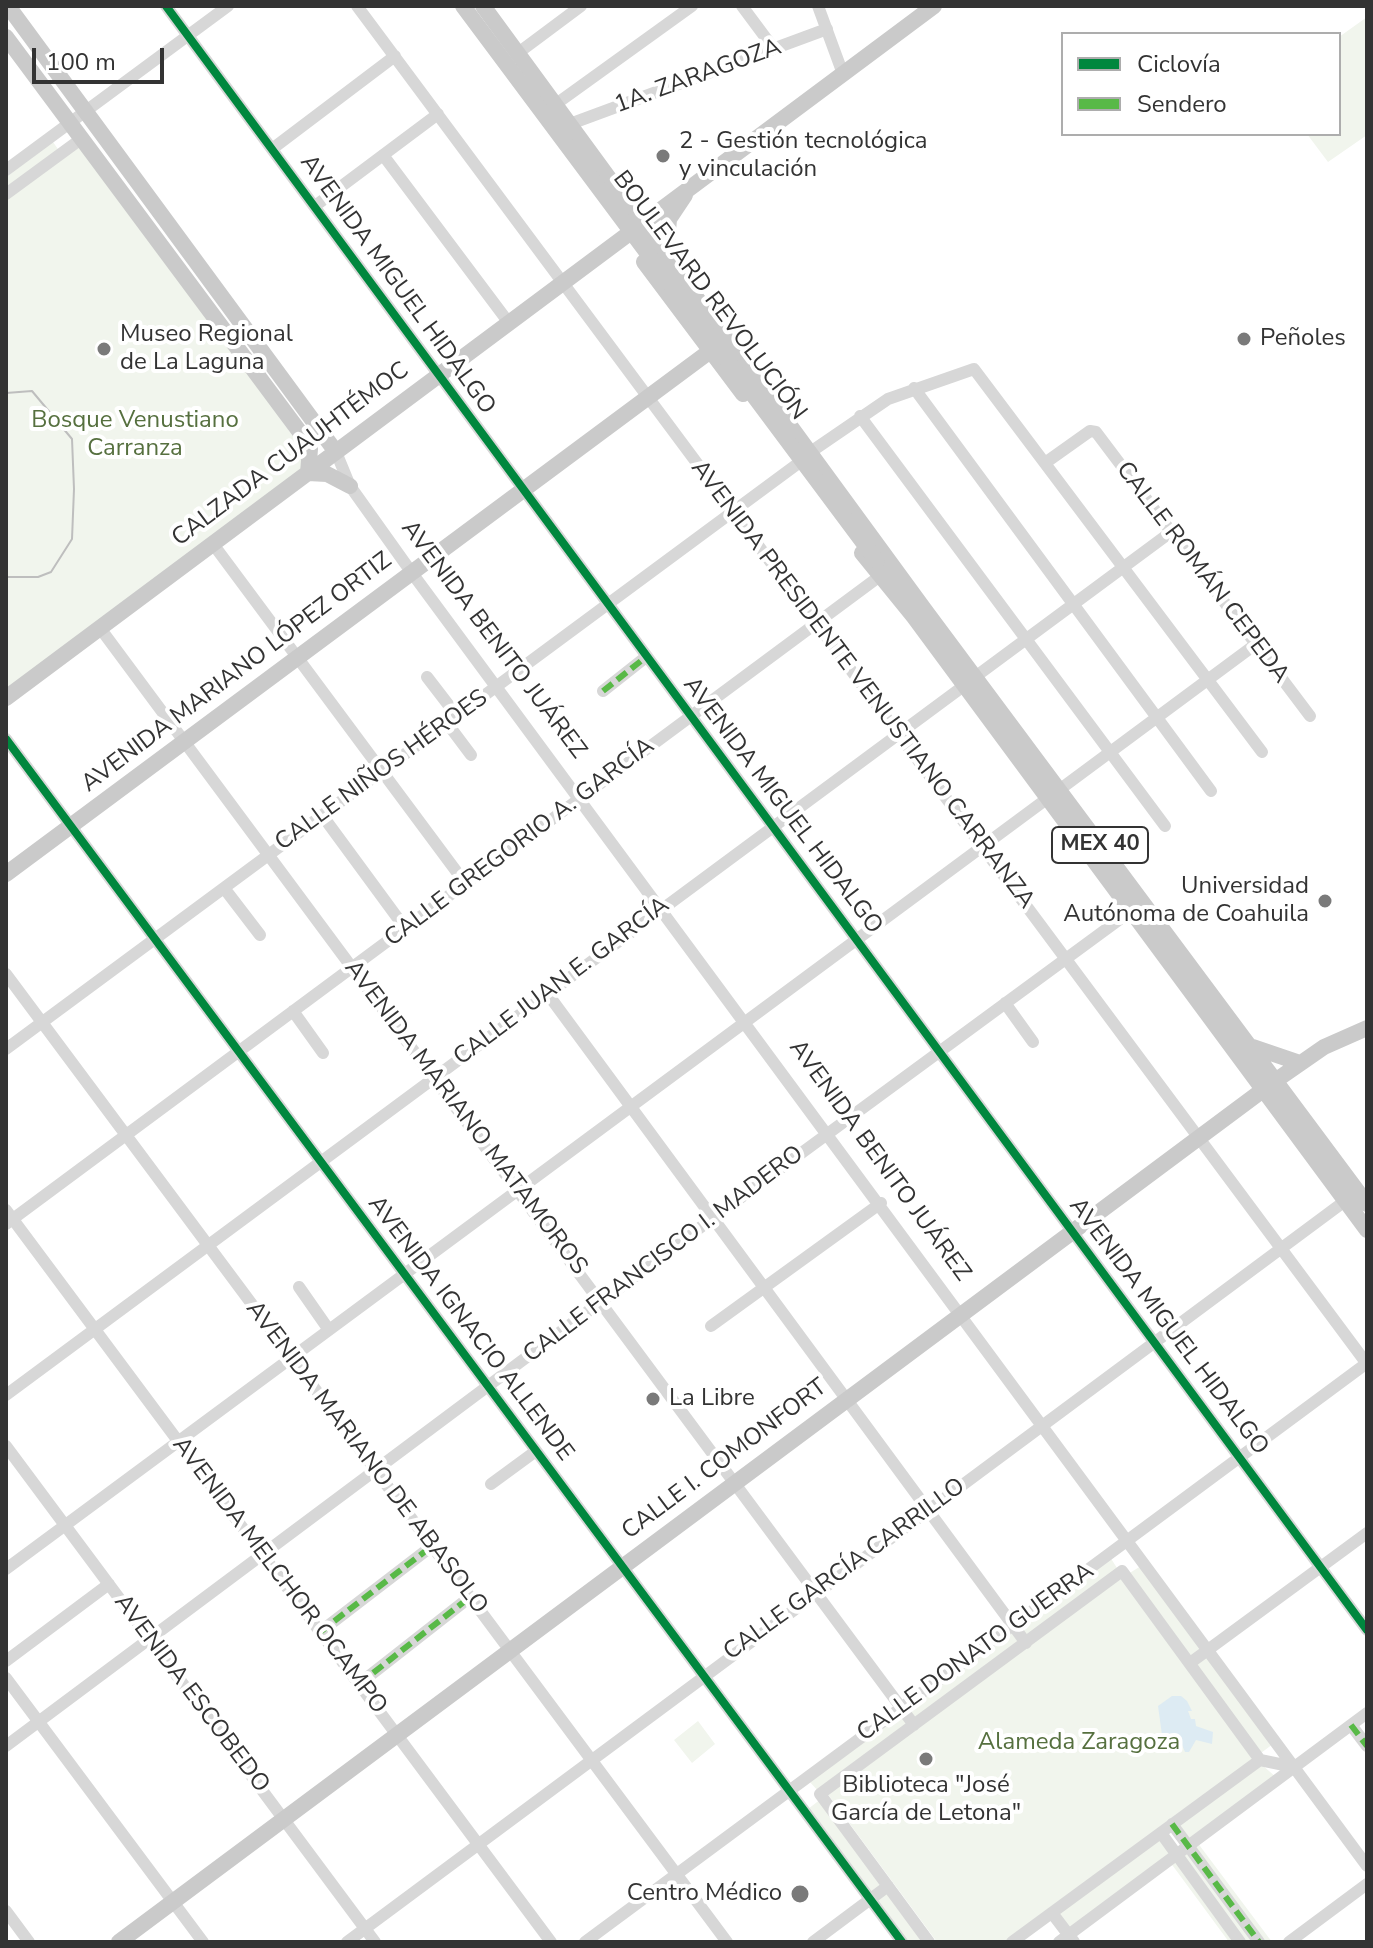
<!DOCTYPE html>
<meta charset="utf-8">
<style>
body{margin:0}
#map{position:relative;width:1373px;height:1948px;overflow:hidden;background:#fff;font-family:"Nunito Sans",sans-serif}
canvas{display:block}
.frame{position:absolute;inset:0;border:8px solid #333;pointer-events:none}
.legend{position:absolute;left:1061px;top:32px;width:280px;height:104px;box-sizing:border-box;background:#fff;border:2px solid #adadad;margin:0;padding:10px 14px;list-style:none;font-size:24px;color:#333}
.legend li{display:flex;align-items:center;gap:16px;height:40px}
.legend b{width:40px;border:2px solid #adadad}
.scale{position:absolute;left:32px;top:48px;width:132px;height:36px;box-sizing:border-box;border:4px solid #333;border-top:0;padding-left:10px;font-size:24px;line-height:28px;white-space:nowrap;color:#333;-webkit-text-stroke:6px #fff;paint-order:stroke}
</style>
<div id="map">
<canvas width="1373" height="1948"></canvas>
<div class="frame"></div>
<ul class="legend">
<li><b style="height:10px;background:#00873e"></b>Ciclovía</li>
<li><b style="height:10px;background:#58b947"></b>Sendero</li>
</ul>
<div class="scale">100 m</div>
</div>
<script>
const ctx = document.querySelector('canvas').getContext('2d');
ctx.lineJoin = 'round';
function fillPath(path, color) {
  ctx.fillStyle = color;
  ctx.fill(path, 'evenodd');
}
function poly(rows) {
  const path = new Path2D();
  for (const r of rows) {
    path.moveTo(r[0], r[1]);
    for (let i = 2; i < r.length; i += 2) path.lineTo(r[i], r[i + 1]);
  }
  return path;
}
function strokePath(path, color, width, dash) {
  ctx.strokeStyle = color;
  ctx.lineWidth = width;
  ctx.lineCap = dash ? 'butt' : 'round';
  ctx.setLineDash(dash || []);
  ctx.stroke(path);
}
function drawText(font, color, halo, rows, align = 'center') {
  ctx.font = font + ' "Nunito Sans",sans-serif';
  ctx.lineWidth = 8;
  ctx.setLineDash([]);
  ctx.textBaseline = 'middle';
  ctx.strokeStyle = halo;
  ctx.fillStyle = color;
  for (const [text, x, y, turn = 0] of rows) {
    ctx.save();
    ctx.translate(x, y);
    ctx.rotate((+turn || 0) * Math.PI / 180);
    ctx.textAlign = isNaN(turn) ? turn : align;
    if (halo) ctx.strokeText(text, 0, 0);
    ctx.fillText(text, 0, 0);
    ctx.restore();
  }
}
fillPath(poly([
 [1367,17,1367,135,1328,162,1307,134,1339,134,1339,37],
 [80,138,302,449,301,474,6,693,6,177,53,142,60,152],
 [1110,1557,1117,1568,1128,1574,1141,1566,1273,1744,1008,1942,937,1942,824,1789,819,1792,808,1780],
 [698,1721,715,1744,692,1763,674,1740],
 [1261,1764,1277,1778,1184,1846,1171,1828],
 [821,1799,925,1942,905,1942,808,1809],
 [1159,1837,1171,1854,1070,1931,1057,1913],
 [1197,1842,1272,1942,1229,1942,1170,1862]
]), '#f1f5ed');
fillPath(poly([
 [1172,1696,1181,1696,1187,1701,1192,1711,1188,1711,1191,1719,1195,1719,1196,1726,1213,1732,1212,1744,1196,1740,1189,1752,1185,1752,1182,1745,1162,1735,1158,1706]
]), '#ddebf3');
strokePath(poly([
 [166,6,1367,1630],
 [357,6,1367,1364],
 [742,6,774,49],
 [818,6,843,74],
 [518,53,581,6],
 [556,104,692,6],
 [570,124,827,29],
 [272,149,395,56],
 [383,155,509,323],
 [6,170,228,6],
 [6,194,81,139],
 [315,206,438,114],
 [914,388,1211,791],
 [860,416,1165,826],
 [812,451,888,399,974,369,1262,752],
 [336,452,350,486,412,573,1367,1866],
 [1045,463,1090,431,1096,432,1310,716],
 [213,544,465,883],
 [100,628,914,1725],
 [427,677,457,716],
 [975,677,1171,532],
 [603,691,646,657],
 [447,723,471,755],
 [6,739,902,1942],
 [1059,790,1256,644],
 [322,815,405,928],
 [224,888,260,935],
 [6,974,727,1942],
 [547,993,1026,1643],
 [1005,1003,1033,1042],
 [293,1011,323,1053],
 [6,1049,796,465],
 [6,1210,551,1942],
 [6,1224,880,576],
 [299,1287,329,1330],
 [711,1326,881,1203],
 [6,1395,965,685],
 [6,1446,375,1942],
 [491,1484,536,1451],
 [6,1569,1048,798],
 [320,1632,432,1546],
 [6,1661,109,1584],
 [1190,1663,1367,1533],
 [6,1678,203,1942],
 [359,1684,470,1597],
 [1351,1725,1367,1746],
 [6,1746,713,1218,1131,911],
 [1172,1824,1259,1942],
 [1161,1833,1240,1942],
 [6,1911,29,1942],
 [1052,1913,1074,1942],
 [347,1942,1345,1201],
 [585,1942,1367,1363],
 [813,1942,888,1886],
 [929,1942,820,1794,1122,1571,1260,1760],
 [1012,1942,1260,1760,1294,1767],
 [1059,1942,1367,1713],
 [1289,1942,1367,1884]
]), '#d7d7d7', 12);
strokePath(poly([
 [8,6,336,452],
 [483,6,924,609,1367,1204],
 [6,37,305,439,310,449,308,473,327,474,350,486],
 [666,255,669,219,685,195],
 [644,262,743,394],
 [862,553,914,617,1367,1230],
 [6,698,934,6],
 [6,874,717,346],
 [1253,1047,1300,1063],
 [119,1942,1275,1081,1324,1047,1367,1028]
]), '#cacaca', 16);
strokePath(poly([
 [6,393,32,391,72,439,74,489,72,539,51,572,38,577,6,577]
]), '#bebebe', 2);
strokePath(poly([
 [463,6,877,561]
]), '#cacaca', 16);
strokePath(poly([
 [603,691,646,657],
 [320,1632,432,1546],
 [359,1684,470,1597],
 [1351,1725,1367,1746],
 [1172,1824,1259,1942]
]), '#58b947', 6, [12, 6]);
strokePath(poly([
 [166,6,1367,1630],
 [6,739,902,1942]
]), '#00873e', 8);
for (const [x, y, r, color] of [
 [663,156,8,"#7a7a7a"],
 [1244,339,8,"#7a7a7a"],
 [104,349,8,"#7a7a7a"],
 [1325,901,8,"#7a7a7a"],
 [653,1399,8,"#7a7a7a"],
 [926,1759,8,"#7a7a7a"],
 [800,1894,10,"#7a7a7a"]
]) {
  const dot = new Path2D();
  dot.arc(x, y, r, 0, 2 * Math.PI);
  ctx.fillStyle = color;
  ctx.fill(dot);
  strokePath(dot, '#fff', 3);
}
for (const [x, y, w] of [
 [1100,845,96]
]) {
  const box = new Path2D();
  box.roundRect(x - w / 2, y - 18, w, 36, 6);
  ctx.fillStyle = '#fff';
  ctx.fill(box);
  strokePath(box, '#333', 2);
}
drawText('bold 22px', '#333', null, [
 ["MEX 40",1100,845]
]);
drawText('24px', '#333', '#fff', [
 ["1A. ZARAGOZA",698,77,-20],
 ["AVENIDA MIGUEL HIDALGO",397,285,54],
 ["BOULEVARD REVOLUCIÓN",709,296,53],
 ["CALZADA CUAUHTÉMOC",291,455,-37],
 ["CALLE ROMÁN CEPEDA",1202,573,53],
 ["AVENIDA BENITO JUÁREZ",493,640,53],
 ["AVENIDA MARIANO LÓPEZ ORTIZ",237,673,-37],
 ["AVENIDA PRESIDENTE VENUSTIANO CARRANZA",862,685,53],
 ["CALLE NIÑOS HÉROES",382,771,-36],
 ["AVENIDA MIGUEL HIDALGO",782,806,53],
 ["CALLE GREGORIO A. GARCÍA",520,843,-37],
 ["CALLE JUAN E. GARCÍA",562,982,-37],
 ["AVENIDA MARIANO MATAMOROS",465,1118,53],
 ["AVENIDA BENITO JUÁREZ",879,1161,54],
 ["CALLE FRANCISCO I. MADERO",664,1255,-37],
 ["AVENIDA MIGUEL HIDALGO",1168,1327,53],
 ["AVENIDA IGNACIO ALLENDE",470,1329,53],
 ["AVENIDA MARIANO DE ABASOLO",366,1458,53],
 ["CALLE I. COMONFORT",725,1460,-37],
 ["CALLE GARCÍA CARRILLO",845,1570,-36],
 ["AVENIDA MELCHOR OCAMPO",279,1576,53],
 ["CALLE DONATO GUERRA",976,1653,-36],
 ["AVENIDA ESCOBEDO",191,1694,53]
]);
drawText('24px', '#333', '#fff', [
 ["2 - Gestión tecnológica",679,142],
 ["y vinculación",679,170],
 ["Museo Regional",120,335],
 ["de La Laguna",120,363],
 ["Peñoles",1260,339],
 ["Universidad",1309,887,"right"],
 ["Autónoma de Coahuila",1309,915,"right"],
 ["La Libre",669,1399],
 ["Biblioteca \"José",926,1786,"center"],
 ["García de Letona\"",926,1814,"center"],
 ["Centro Médico",782,1894,"right"]
], 'left');
drawText('24px', '#56703f', '#fff', [
 ["Bosque Venustiano",135,421],
 ["Carranza",135,449],
 ["Alameda Zaragoza",1079,1743]
]);
</script>
